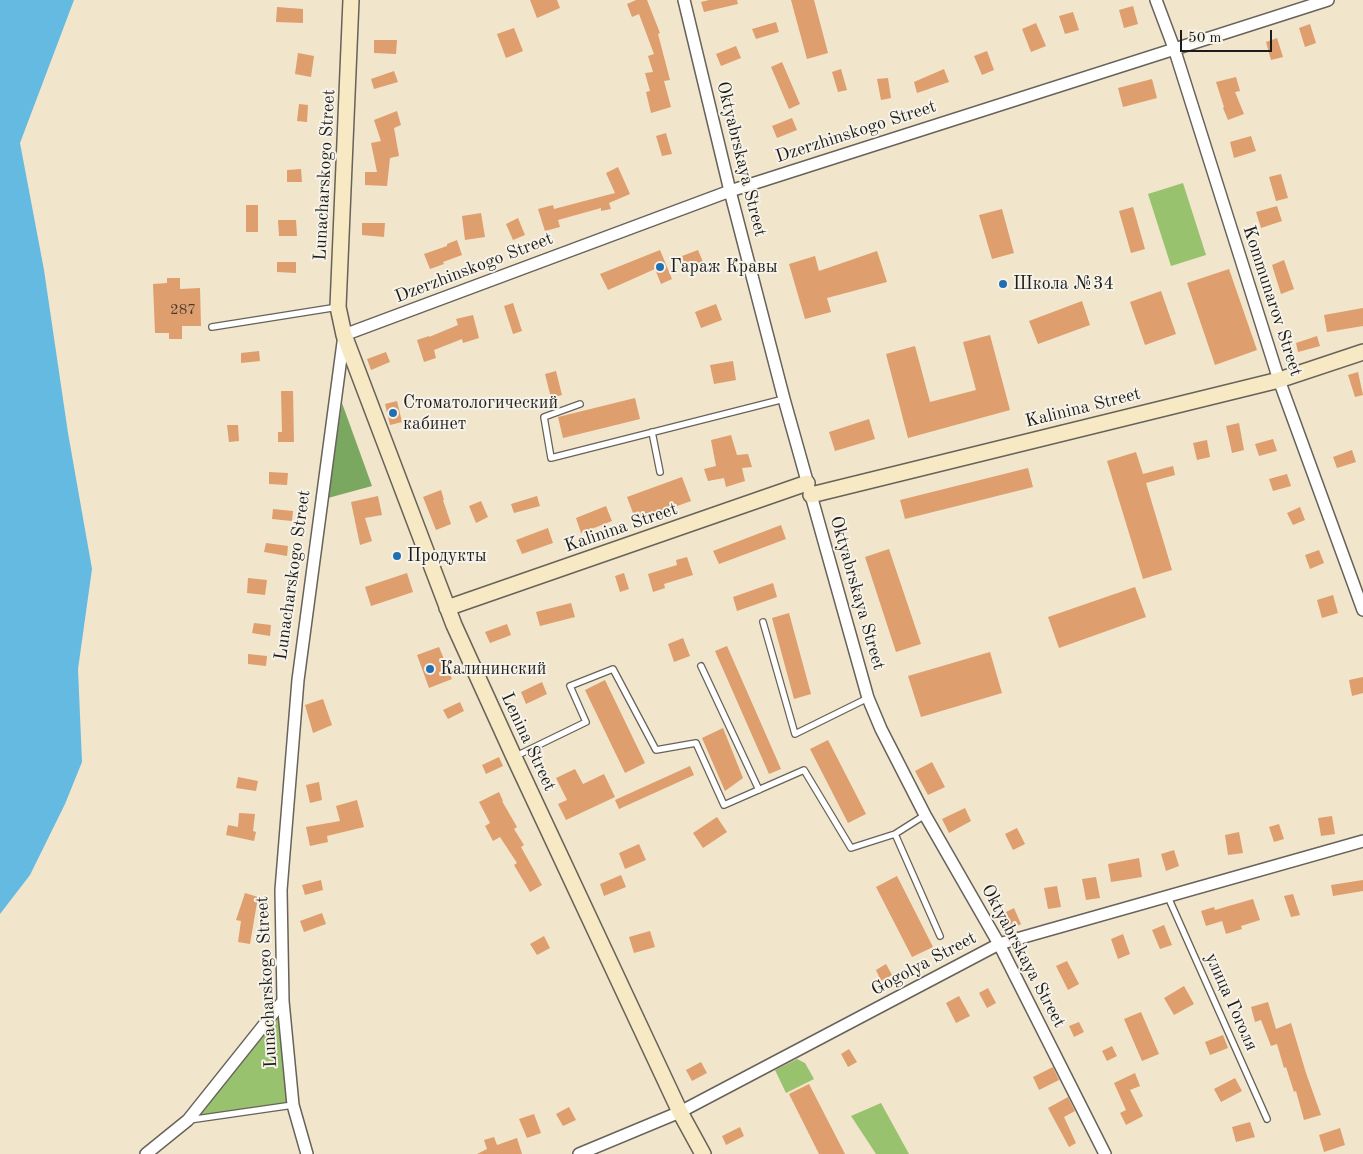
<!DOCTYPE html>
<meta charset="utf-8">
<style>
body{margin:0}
#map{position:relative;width:1363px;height:1154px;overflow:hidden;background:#f1e5cc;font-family:"Old Standard TT",serif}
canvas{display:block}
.scale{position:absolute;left:1180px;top:30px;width:92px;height:22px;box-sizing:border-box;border:2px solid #1c1c1c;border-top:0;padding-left:6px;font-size:15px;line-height:18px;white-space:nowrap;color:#1c1c1c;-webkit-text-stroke:4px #f7f3e8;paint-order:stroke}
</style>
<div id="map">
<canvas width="1363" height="1154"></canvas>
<div class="scale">50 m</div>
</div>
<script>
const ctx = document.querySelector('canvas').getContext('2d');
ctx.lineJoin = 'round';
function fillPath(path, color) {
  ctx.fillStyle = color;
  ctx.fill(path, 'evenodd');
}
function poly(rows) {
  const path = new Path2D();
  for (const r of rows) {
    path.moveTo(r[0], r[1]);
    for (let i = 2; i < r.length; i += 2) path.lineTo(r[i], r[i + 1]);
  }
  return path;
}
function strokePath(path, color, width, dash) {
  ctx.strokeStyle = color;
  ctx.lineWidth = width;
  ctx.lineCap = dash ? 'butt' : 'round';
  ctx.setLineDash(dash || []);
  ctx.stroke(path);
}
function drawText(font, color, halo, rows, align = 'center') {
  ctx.font = font + ' "Old Standard TT",serif';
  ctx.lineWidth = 4;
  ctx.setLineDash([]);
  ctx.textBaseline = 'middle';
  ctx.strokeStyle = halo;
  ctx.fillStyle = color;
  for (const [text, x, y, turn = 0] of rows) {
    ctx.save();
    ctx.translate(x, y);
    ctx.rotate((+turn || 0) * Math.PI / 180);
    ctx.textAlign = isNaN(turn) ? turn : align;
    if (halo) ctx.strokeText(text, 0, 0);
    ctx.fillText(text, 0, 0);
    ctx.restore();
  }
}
fillPath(poly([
 [1183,183,1206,255,1171,266,1148,194],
 [283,1001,293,1105,188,1120],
 [797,1059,805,1063,814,1079,786,1093,775,1070],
 [881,1103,909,1154,876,1154,851,1116]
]), '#99c26e');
fillPath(poly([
 [342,403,372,486,328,498]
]), '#7aa861');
fillPath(poly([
 [0,0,74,0,20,143,44,270,68,433,92,569,78,669,82,762,65,804,30,875,0,914]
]), '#65bae1');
fillPath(poly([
 [530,0,557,0,560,8,537,18],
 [636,0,647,0,660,33,658,34,670,80,664,81,671,107,651,113,646,92,650,91,645,73,653,72,648,56,654,54,639,14,632,17,627,4],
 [709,0,737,0,738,4,704,12,701,2],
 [791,0,814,0,828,53,807,59],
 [1133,6,1138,24,1124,28,1119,10],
 [277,7,303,9,303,23,276,22],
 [1073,12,1079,30,1065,34,1059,16],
 [776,22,779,32,756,39,752,29],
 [1036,23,1046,46,1031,52,1022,29],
 [1310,24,1316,43,1305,47,1299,28],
 [514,28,523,51,506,58,497,34],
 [1277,38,1283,57,1271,60,1266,42],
 [374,40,397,40,396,54,374,53],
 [736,46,741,58,721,66,716,54],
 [987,51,994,70,982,75,974,56],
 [298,53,314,56,311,77,295,74],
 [782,62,800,104,789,109,771,67],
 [841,69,847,90,838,92,832,72],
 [944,69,949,82,917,93,914,82],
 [394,71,398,82,374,89,371,79],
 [1236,77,1240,91,1235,92,1244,114,1228,120,1223,108,1224,107,1216,82],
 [888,78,891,98,881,100,877,79],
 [1152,79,1157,98,1123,107,1118,88],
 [299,104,308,105,307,122,297,121],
 [397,111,401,125,394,128,399,156,390,158,387,186,365,185,365,172,377,172,371,143,381,141,374,120],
 [792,118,797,130,777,138,772,126],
 [666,133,672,154,662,156,656,136],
 [1251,136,1256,151,1234,158,1230,142],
 [618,167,630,194,609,203,611,209,601,211,601,208,558,220,560,227,545,231,538,209,553,205,554,209,615,193,606,173],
 [301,169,302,182,287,182,287,170],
 [1281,174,1288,198,1276,201,1269,177],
 [246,205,258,205,258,232,246,232],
 [1277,206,1282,221,1261,228,1256,212],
 [1133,207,1145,249,1131,253,1119,211],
 [1002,209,1014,253,992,259,979,215],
 [481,213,485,237,465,240,462,216],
 [518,218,525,235,513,240,506,224],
 [278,220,296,220,297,236,279,236],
 [362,223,385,223,384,237,362,235],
 [457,240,462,255,443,262,444,264,430,269,424,254,447,246,447,244],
 [660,250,672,279,661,284,655,269,608,290,600,274],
 [698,250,703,262,686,268,682,256],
 [877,251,887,282,827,298,831,312,805,319,789,264,815,256,819,271],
 [1284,260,1294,289,1281,294,1272,265],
 [277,262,296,262,296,273,277,272],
 [1229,269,1257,350,1215,365,1187,283],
 [167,278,180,278,180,289,200,288,201,326,182,326,182,339,169,339,169,333,155,333,153,284,167,283],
 [1161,291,1176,334,1145,345,1130,302],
 [1082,301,1090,325,1038,344,1029,321],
 [513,303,522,331,513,334,504,306],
 [716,304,722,320,701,328,695,312],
 [1363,308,1363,326,1327,332,1324,315],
 [473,315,479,338,463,343,462,339,434,350,436,358,424,362,417,340,429,336,429,337,458,325,456,319],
 [990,335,1010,410,908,438,886,354,915,346,930,402,976,390,963,342],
 [1317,336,1320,346,1298,352,1296,343],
 [259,351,260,361,241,363,241,353],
 [386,352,390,362,371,370,367,359],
 [733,361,736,380,714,384,710,365],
 [556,371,562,395,551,398,545,374],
 [1358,372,1363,395,1355,397,1348,375],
 [281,391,293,391,294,442,278,442,278,432,282,432],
 [635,398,640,419,563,438,558,417],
 [397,401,402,422,390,425,385,404],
 [869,419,875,439,835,451,829,432],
 [1239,423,1244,450,1232,453,1226,426],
 [227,425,238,425,239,441,229,442],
 [731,435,737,455,748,454,752,467,742,468,745,481,726,487,724,478,708,481,704,469,716,466,711,440],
 [1273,439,1277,451,1259,456,1255,444],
 [1207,440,1210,457,1197,460,1193,443],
 [1352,450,1356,462,1337,468,1333,457],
 [1136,452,1143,474,1173,466,1175,475,1146,483,1172,570,1143,579,1107,461],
 [1028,468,1033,487,905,519,900,500],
 [269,472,288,473,287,485,269,484],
 [1287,474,1291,486,1273,491,1269,479],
 [682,477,691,501,636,521,627,497],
 [441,490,444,500,443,500,451,524,436,530,423,497],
 [378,496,382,515,365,518,372,541,360,545,351,502],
 [537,496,540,506,514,513,511,504],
 [481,501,488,517,476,523,469,506],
 [606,506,612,521,581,533,576,518],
 [1300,507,1305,520,1293,525,1287,513],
 [273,509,293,511,292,521,272,519],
 [781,525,786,539,719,564,713,551],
 [548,528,553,543,522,554,516,540],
 [266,543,288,546,287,556,264,552],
 [889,549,921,644,896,652,865,557],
 [1319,550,1324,563,1310,569,1305,555],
 [687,557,693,575,664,584,665,588,653,592,648,574,677,565,676,560],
 [407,573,413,592,371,606,365,587],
 [624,573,629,589,620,592,615,576],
 [248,578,267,580,265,595,247,593],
 [773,583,777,597,737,611,733,597],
 [1135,587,1146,617,1059,648,1048,617],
 [1333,595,1338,613,1322,618,1317,600],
 [571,603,575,617,540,626,536,612],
 [789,613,811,694,794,699,772,618],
 [254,623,271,625,270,636,252,633],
 [507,624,511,635,490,643,485,632],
 [683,638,690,656,674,662,668,644],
 [727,646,781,769,769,774,715,651],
 [439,647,452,679,429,688,417,655],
 [990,652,1002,693,921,717,908,676],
 [248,654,267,656,266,666,248,664],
 [1363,677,1363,693,1352,696,1349,680],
 [605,680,645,763,625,773,585,690],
 [542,682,547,694,526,704,521,692],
 [323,699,332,725,313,733,305,705],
 [460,702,464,711,448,719,443,710],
 [723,728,743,778,725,791,702,738],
 [828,740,866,814,848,823,810,749],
 [499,757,503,766,486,774,482,765],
 [932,762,945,787,928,795,915,771],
 [690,766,694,775,619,809,615,800],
 [575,769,583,784,604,774,615,797,566,820,558,804,567,800,556,778],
 [238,777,258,781,256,791,236,788],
 [319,782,322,800,310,803,306,785],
 [499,792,503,801,502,801,517,827,514,829,524,845,521,847,542,885,530,892,514,865,517,863,500,837,493,841,485,826,490,823,479,802],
 [357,800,364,827,327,836,328,842,310,846,306,827,340,821,336,806],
 [965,808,971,821,949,833,942,819],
 [239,813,255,814,253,831,256,832,254,841,226,835,228,825,238,827],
 [1332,816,1335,834,1321,836,1318,818],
 [717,817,727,832,703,848,693,833],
 [1279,824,1284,839,1274,842,1269,827],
 [1017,828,1025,844,1013,850,1005,834],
 [1239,832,1243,853,1228,855,1225,835],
 [639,844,646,860,625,869,619,853],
 [1174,850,1179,866,1166,871,1161,854],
 [1139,858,1142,877,1111,882,1108,864],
 [621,875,626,887,604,896,600,884],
 [897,876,933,947,912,957,876,887],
 [1096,877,1100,898,1086,900,1082,879],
 [321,880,323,890,305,895,302,885],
 [1363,880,1363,891,1333,896,1331,885],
 [1057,886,1061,907,1048,909,1044,888],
 [245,893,258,897,250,944,238,942,241,921,236,920],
 [1293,894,1300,915,1291,917,1284,896],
 [1253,899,1260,920,1241,926,1242,929,1226,934,1222,921,1206,926,1201,911,1214,907,1215,910],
 [1014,908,1021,924,1006,932,998,916],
 [322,913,326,924,304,932,300,921],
 [1164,925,1172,945,1160,949,1152,930],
 [650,931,655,947,634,953,629,937],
 [1123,934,1130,954,1118,959,1111,939],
 [544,936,550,948,537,955,530,944],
 [1067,961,1079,984,1068,990,1056,966],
 [886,964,892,975,881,981,876,970],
 [1184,986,1194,1004,1174,1015,1164,998],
 [988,988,996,1003,987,1008,979,993],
 [959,996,970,1016,956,1023,946,1003],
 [1268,1002,1276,1029,1291,1023,1306,1073,1321,1115,1304,1120,1296,1091,1294,1092,1286,1067,1284,1068,1277,1044,1271,1046,1261,1020,1255,1022,1251,1007],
 [1141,1012,1159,1054,1142,1061,1124,1019],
 [1079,1022,1084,1032,1074,1037,1069,1026],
 [1223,1035,1228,1048,1210,1055,1205,1042],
 [1112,1046,1117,1056,1107,1061,1102,1051],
 [849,1049,857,1062,848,1067,841,1054],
 [701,1062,707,1073,692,1081,686,1070],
 [1053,1067,1059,1080,1039,1090,1033,1077],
 [1135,1073,1140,1086,1130,1090,1143,1116,1126,1125,1120,1113,1126,1110,1114,1083],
 [1235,1078,1242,1091,1221,1102,1214,1089],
 [809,1084,845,1154,819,1154,789,1094],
 [1068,1097,1075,1111,1064,1117,1076,1143,1069,1147,1048,1108],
 [569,1107,576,1120,563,1126,556,1114],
 [534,1114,541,1133,527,1138,519,1119],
 [1250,1122,1255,1137,1236,1142,1232,1127],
 [740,1127,744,1136,726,1145,722,1136],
 [1340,1128,1345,1145,1324,1152,1319,1135],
 [494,1137,497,1145,517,1138,522,1154,477,1154,487,1149,484,1140]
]), '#de9e6d');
const lane = poly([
 [212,327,338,307],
 [580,404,544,417,551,458,784,399],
 [652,432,660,472],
 [763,622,795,734,868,698],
 [701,666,759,790],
 [516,756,586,722,570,686,613,669,656,750,696,743,724,805,804,770,851,848,895,834,925,815],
 [895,834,940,936],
 [1168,897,1267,1119],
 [189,1120,293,1105]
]);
const street = poly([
 [684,0,730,191,784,399,868,698,881,729,925,815,999,944,1105,1154],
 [1156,0,1174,48,1279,380,1363,610],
 [146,1154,188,1120,283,1001],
 [307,1154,293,1105,283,1001,281,890,298,680,344,335,730,191,1328,0],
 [579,1154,680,1112,999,944,1363,841]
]);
const secondary = poly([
 [351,0,338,307,344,335,454,625,514,757,680,1112,703,1154],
 [811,495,1279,380,1363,352],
 [447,608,807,483]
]);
strokePath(lane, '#67625a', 8);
strokePath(street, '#67625a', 14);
strokePath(secondary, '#67625a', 18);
strokePath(lane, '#fff', 5.5);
strokePath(street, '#fff', 11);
strokePath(secondary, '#f6e9c3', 15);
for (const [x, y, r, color] of [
 [660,267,5,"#1f6fb2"],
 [1003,284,5,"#1f6fb2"],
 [393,413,5,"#1f6fb2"],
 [397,556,5,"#1f6fb2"],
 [430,669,5,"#1f6fb2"]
]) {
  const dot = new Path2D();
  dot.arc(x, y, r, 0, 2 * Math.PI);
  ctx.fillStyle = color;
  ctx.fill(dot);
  strokePath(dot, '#f7f3e8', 2);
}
drawText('15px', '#4c3c30', null, [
 ["287",183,310]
]);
drawText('18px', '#1c1c1c', '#f7f3e8', [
 ["Dzerzhinskogo Street",856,132,-18],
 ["Oktyabrskaya Street",741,159,76],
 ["Lunacharskogo Street",325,175,-87],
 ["Dzerzhinskogo Street",474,268,-21],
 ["Kommunarov Street",1272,301,72],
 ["Kalinina Street",1083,408,-14],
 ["Kalinina Street",621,528,-19],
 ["Lunacharskogo Street",293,575,-82],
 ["Oktyabrskaya Street",857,593,74],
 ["Lenina Street",528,742,65],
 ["Oktyabrskaya Street",1023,956,62],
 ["Gogolya Street",924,964,-28],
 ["Lunacharskogo Street",267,982,-93],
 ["улица Гоголя",1231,1002,66]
]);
drawText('18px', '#1c1c1c', '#f7f3e8', [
 ["Гараж Кравы",670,267],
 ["Школа №34",1013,284],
 ["Стоматологический",403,403],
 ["кабинет",403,424],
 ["Продукты",407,556],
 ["Калининский",440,669]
], 'left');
</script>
